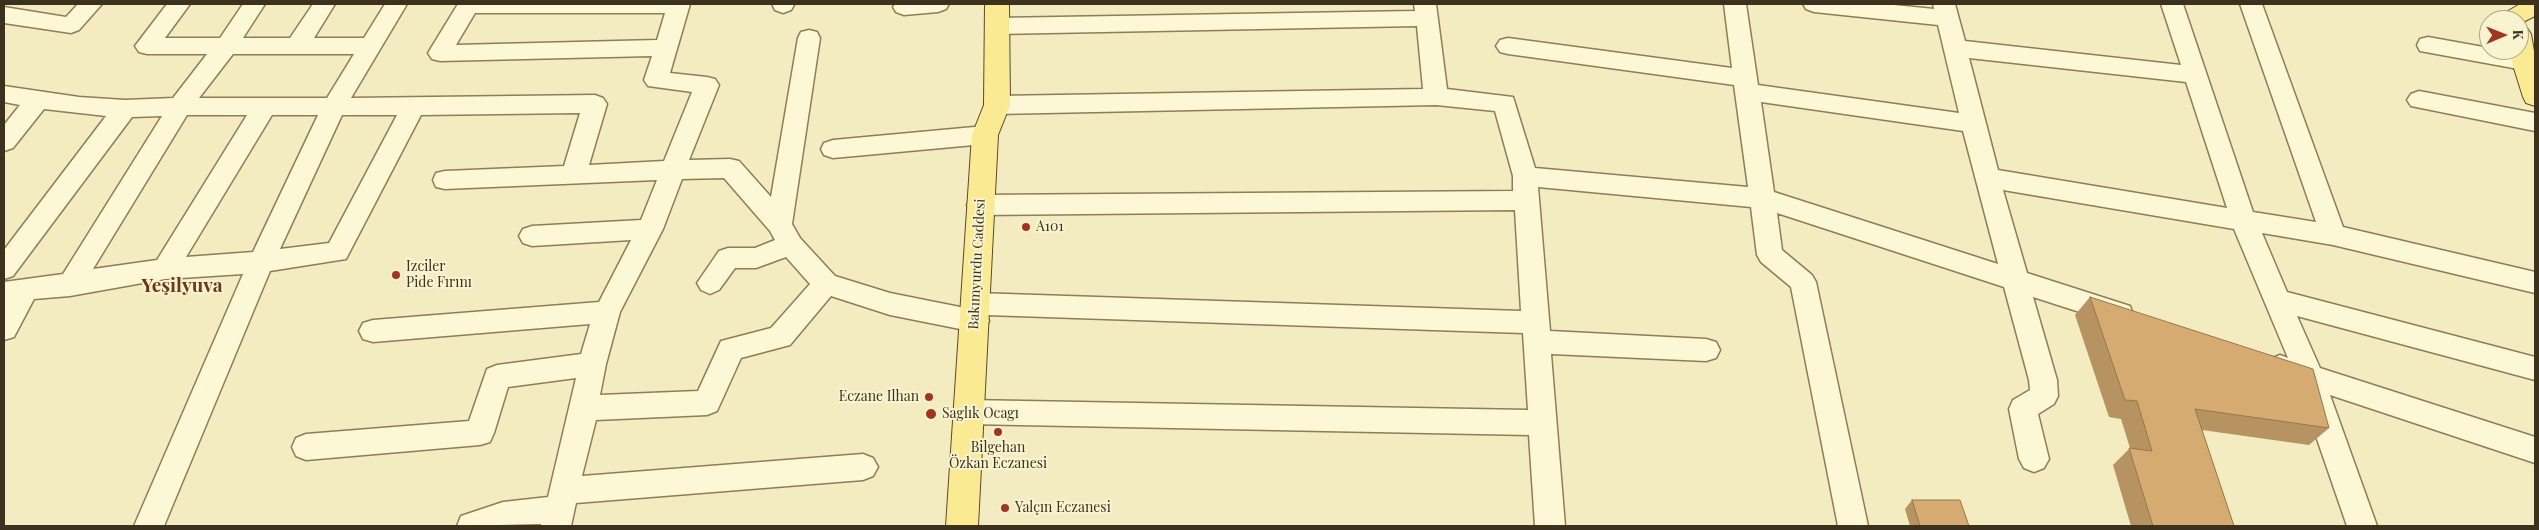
<!DOCTYPE html>
<meta charset="utf-8">
<style>
body{margin:0}
#map{position:relative;width:2539px;height:530px;overflow:hidden;background:#f3ecc0;font-family:"Playfair Display",serif}
canvas{display:block}
.frame{position:absolute;inset:0;border:5px solid #3c311c;pointer-events:none}
.north{position:absolute;left:2479px;top:10px;width:50px;height:50px;box-sizing:border-box;background:#f9f4d0;border:1px solid #ada688;border-radius:50%;rotate:89deg;font-size:14px;font-weight:700;line-height:20px;text-align:center;color:#3c311c}
.north::after{content:'';display:block;margin:auto;width:18px;height:22px;background:#a4341f;clip-path:polygon(50% 0,100% 100%,50% 72%,0 100%)}
</style>
<div id="map">
<canvas width="2539" height="530"></canvas>
<div class="frame"></div>
<div class="north">K</div>
</div>
<script>
const ctx = document.querySelector('canvas').getContext('2d');
ctx.lineJoin = 'round';
function poly(rows) {
  const path = new Path2D();
  for (const r of rows) {
    path.moveTo(r[0], r[1]);
    for (let i = 2; i < r.length; i += 2) path.lineTo(r[i], r[i + 1]);
  }
  return path;
}
function strokePath(path, color, width, dash) {
  ctx.strokeStyle = color;
  ctx.lineWidth = width;
  ctx.lineCap = dash ? 'butt' : 'round';
  ctx.setLineDash(dash || []);
  ctx.stroke(path);
}
function fillPath(path, color) {
  ctx.fillStyle = color;
  ctx.fill(path, 'evenodd');
}
function drawText(font, color, halo, rows, align = 'center') {
  ctx.font = font + ' "Playfair Display",serif';
  ctx.lineWidth = 4;
  ctx.setLineDash([]);
  ctx.textBaseline = 'middle';
  ctx.strokeStyle = halo;
  ctx.fillStyle = color;
  for (const [text, x, y, turn = 0] of rows) {
    ctx.save();
    ctx.translate(x, y);
    ctx.rotate((+turn || 0) * Math.PI / 180);
    ctx.textAlign = isNaN(turn) ? turn : align;
    if (halo) ctx.strokeText(text, 0, 0);
    ctx.fillText(text, 0, 0);
    ctx.restore();
  }
}
const minor = poly([
 [78,4,102,4,79,30,71,33,4,23,4,7,66,17,78,4],
 [167,4,190,4,165,38,220,38,243,4,265,4,243,38,290,38,313,4,335,4,314,38,364,38,385,4,407,4,351,98,595,95,603,98,607,104,589,165,664,161,692,92,648,86,644,80,652,56,440,61,432,59,428,53,458,4,690,4,670,73,707,77,715,79,719,85,689,160,730,159,739,161,771,197,798,38,801,32,809,30,817,32,820,38,792,224,800,238,835,276,890,293,965,308,963,304,967,296,976,293,1521,311,1515,210,980,215,971,212,967,205,971,198,980,195,1513,191,1513,176,1495,111,1436,105,997,114,989,111,985,105,989,99,997,96,1423,89,1417,26,997,34,989,31,986,26,989,21,997,18,1415,11,1414,4,1436,4,1447,89,1513,97,1535,168,1748,187,1734,85,1508,54,1500,52,1496,46,1500,40,1508,38,1732,68,1724,4,1746,4,1758,85,1959,113,1938,25,1814,12,1806,9,1803,4,1884,4,1934,9,1933,4,1955,4,1965,41,2181,65,2161,4,2183,4,2253,212,2316,222,2240,4,2262,4,2343,227,2535,272,2535,293,2333,245,2262,233,2287,292,2535,357,2535,380,2297,316,2320,368,2535,437,2535,463,2330,395,2377,526,2347,526,2298,384,2270,375,2266,367,2270,359,2280,355,2288,358,2234,229,2003,190,2027,273,2130,306,2133,314,2130,322,2120,325,2033,297,2057,380,2058,396,2054,404,2038,414,2049,459,2044,468,2034,472,2024,468,2019,459,2009,409,2013,400,2030,390,2029,380,2004,287,1777,213,1782,250,1812,275,1816,282,1868,526,1838,526,1791,287,1761,262,1757,255,1751,207,1538,187,1550,331,1706,339,1716,342,1720,350,1716,358,1706,361,1551,354,1565,526,1535,526,1529,435,968,424,958,421,954,412,958,403,968,400,1528,410,1523,333,986,315,989,321,985,329,975,332,890,315,831,296,790,345,741,358,717,411,707,415,596,420,582,476,863,454,873,458,878,467,873,476,863,480,576,503,571,526,541,526,541,524,457,526,461,516,503,502,548,497,576,378,508,387,494,433,490,442,480,445,306,460,296,456,292,447,296,438,306,434,469,421,487,369,497,365,581,354,590,324,373,342,363,339,359,331,363,323,373,320,599,302,631,240,532,246,523,243,519,236,523,229,532,226,641,220,657,180,445,189,436,187,433,180,436,173,445,171,564,166,580,113,421,115,346,259,270,271,164,526,134,526,243,274,165,279,70,296,34,299,14,337,4,340,4,282,63,274,162,116,132,117,13,276,4,279,4,250,106,116,44,109,13,148,4,151,4,125,20,105,4,102,4,86,79,97,125,100,173,98,207,54,147,54,139,52,135,46,167,4],
 [475,13,665,13,657,40,456,45,475,13],
 [233,54,354,54,327,98,199,98,233,54],
 [1969,58,2186,82,2227,208,1998,170,1969,58],
 [1761,102,1963,131,1998,264,1774,192,1761,102],
 [187,115,247,115,157,260,93,269,187,115],
 [272,115,318,115,253,252,186,257,272,115],
 [342,115,397,115,329,243,280,249,342,115],
 [724,178,770,231,775,240,755,248,728,248,719,251,697,283,701,290,710,294,719,290,735,268,756,268,786,257,810,284,771,328,721,341,698,391,600,395,606,364,620,312,663,229,682,179,724,178],
 [772,4,794,4,794,5,791,10,783,13,775,10,772,4],
 [895,4,949,4,946,9,938,12,904,15,896,12,893,7,895,4],
 [2428,37,2489,48,2489,50,2524,54,2532,56,2535,63,2532,68,2524,70,2420,51,2417,45,2420,39,2428,37],
 [2419,91,2535,113,2535,131,2411,106,2407,100,2411,94,2419,91],
 [985,126,994,129,997,135,994,141,985,144,833,158,824,155,821,149,824,143,833,140,985,126]
]);
const major = poly([
 [985,4,1009,4,1010,105,998,135,978,526,946,526,972,135,984,105,985,4],
 [2520,4,2535,4,2535,16,2519,24,2519,20,2506,20,2504,17,2508,11,2520,4],
 [2519,26,2527,28,2531,34,2535,57,2535,106,2526,103,2523,97,2512,62,2510,50,2519,50,2519,26]
]);
strokePath(minor, '#8e7d55', 3);
strokePath(major, '#5b492a', 2);
fillPath(minor, '#fcf7d4');
fillPath(major, '#faeb93');
fillPath(poly([
 [2090,297,2329,428,2309,445,2202,430,2234,526,2131,526,2113,465,2130,448,2121,419,2109,417,2075,315],
 [1912,500,1969,526,1910,526,1905,509]
]), '#b79361');
const building = poly([
 [2090,297,2313,369,2329,428,2195,409,2234,526,2153,526,2129,448,2152,451,2137,401,2125,400,2090,297],
 [1912,500,1960,500,1969,526,1920,526,1912,500]
]);
fillPath(building, '#d5ab71');
strokePath(building, '#95784f', 1);
for (const [x, y, r, color] of [
 [1026,227,5,"#a4341f"],
 [396,275,5,"#a4341f"],
 [929,397,5,"#a4341f"],
 [931,414,6,"#a4341f"],
 [998,432,5,"#a4341f"],
 [1005,508,5,"#a4341f"]
]) {
  const dot = new Path2D();
  dot.arc(x, y, r, 0, 2 * Math.PI);
  ctx.fillStyle = color;
  ctx.fill(dot);
  strokePath(dot, '#f9f4d0', 2);
}
drawText('14px', '#3c311c', '#f9f4d0', [
 ["A101",1036,227],
 ["Izciler",406,267],
 ["Pide Fırını",406,283],
 ["Eczane Ilhan",919,397,"right"],
 ["Saglık Ocagı",942,414],
 ["Bilgehan",998,448,"center"],
 ["Özkan Eczanesi",998,464,"center"],
 ["Yalçın Eczanesi",1015,508]
], 'left');
drawText('14px', '#3c311c', '#f9f4d0', [
 ["Bakımyurdu Caddesi",977,264,-87]
]);
drawText('bold 19px', '#6d3716', '#f9f4d0', [
 ["Yeşilyuva",182,286]
]);
</script>
